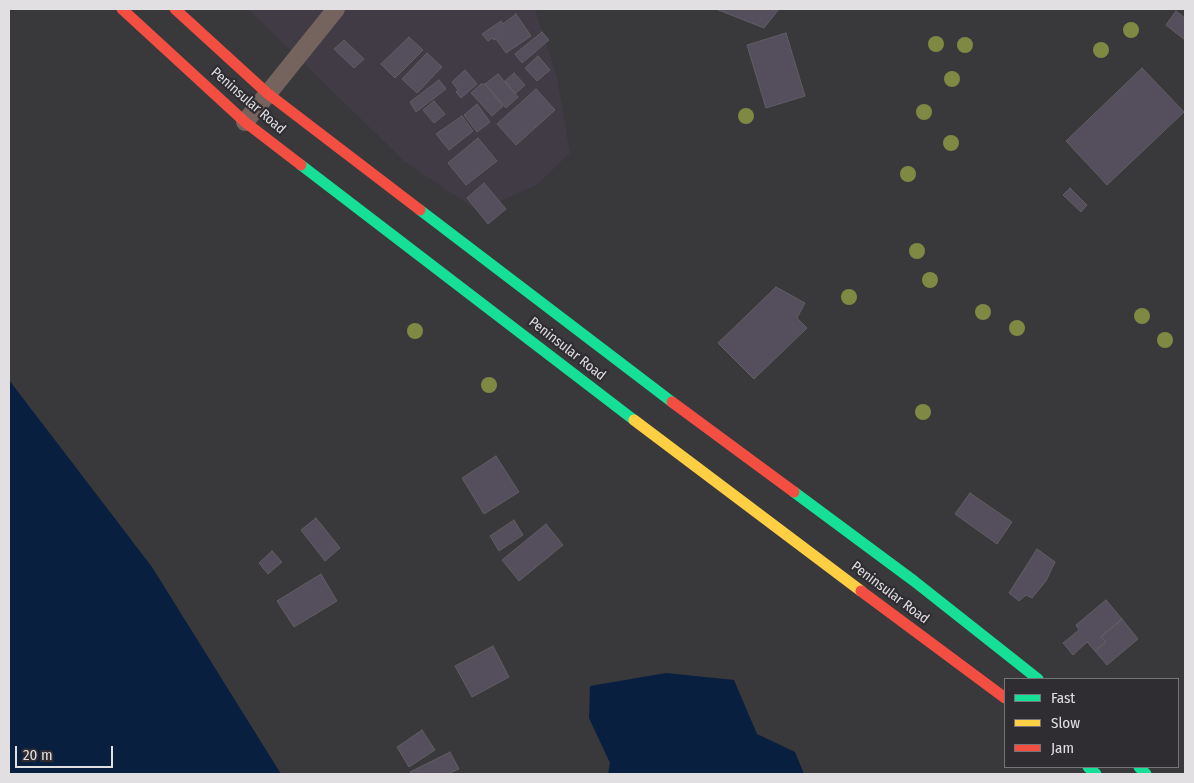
<!DOCTYPE html>
<style>
body{margin:0}
#map{position:relative;width:1194px;height:783px;overflow:hidden;background:#39383b;font-family:"Fira Sans Condensed",sans-serif}
canvas{display:block}
.frame{position:absolute;inset:0;border:10px solid #e1dfe2;pointer-events:none}
.legend{position:absolute;left:1004px;top:678px;width:175px;height:90px;box-sizing:border-box;background:#2f2d31;border:1px solid #767478;margin:0;padding:6px 9px;list-style:none;font-size:15px;color:#e1dfe2}
.legend li{display:flex;align-items:center;gap:10px;height:25px}
.legend b{width:25px;border:1px solid #767478}
.scale{position:absolute;left:15px;top:746px;width:98px;height:22px;box-sizing:border-box;border:2px solid #e1dfe2;border-top:0;padding-left:6px;font-size:15px;line-height:18px;white-space:nowrap;color:#e1dfe2;-webkit-text-stroke:4px #2f2d31;paint-order:stroke}
</style>
<div id="map">
<canvas width="1194" height="783"></canvas>
<div class="frame"></div>
<ul class="legend">
<li><b style="height:6px;background:#16e098"></b>Fast</li>
<li><b style="height:6px;background:#ffcf43"></b>Slow</li>
<li><b style="height:6px;background:#f24e42"></b>Jam</li>
</ul>
<div class="scale">20 m</div>
</div>
<script>
const ctx = document.querySelector('canvas').getContext('2d');
ctx.lineJoin = 'round';
function fillPath(path, color) {
  ctx.fillStyle = color;
  ctx.fill(path, 'evenodd');
}
function poly(rows) {
  const path = new Path2D();
  for (const r of rows) {
    path.moveTo(r[0], r[1]);
    for (let i = 2; i < r.length; i += 2) path.lineTo(r[i], r[i + 1]);
  }
  return path;
}
function strokePath(path, color, width, dash) {
  ctx.strokeStyle = color;
  ctx.lineWidth = width;
  ctx.lineCap = dash ? 'butt' : 'round';
  ctx.setLineDash(dash || []);
  ctx.stroke(path);
}
function drawText(font, color, halo, rows, align = 'center') {
  ctx.font = font + ' "Fira Sans Condensed",sans-serif';
  ctx.lineWidth = 4.5;
  ctx.setLineDash([]);
  ctx.textBaseline = 'middle';
  ctx.strokeStyle = halo;
  ctx.fillStyle = color;
  for (const [text, x, y, turn = 0] of rows) {
    ctx.save();
    ctx.translate(x, y);
    ctx.rotate((+turn || 0) * Math.PI / 180);
    ctx.textAlign = isNaN(turn) ? turn : align;
    if (halo) ctx.strokeText(text, 0, 0);
    ctx.fillText(text, 0, 0);
    ctx.restore();
  }
}
fillPath(poly([
 [248,9,535,9,557,77,570,153,537,185,478,211,406,163]
]), '#403b45');
fillPath(poly([
 [9,380,152,567,281,774,9,774],
 [666,673,734,680,757,734,795,752,804,774,608,774,610,763,589,718,590,686]
]), '#091f3f');
const building = poly([
 [716,9,779,9,764,28,716,9],
 [1176,11,1185,18,1185,40,1166,25,1176,11],
 [516,14,531,36,506,53,496,39,494,40,492,38,488,41,482,34,501,21,503,24,516,14],
 [542,32,549,40,522,63,515,54,542,32],
 [786,33,805,96,766,108,747,45,786,33],
 [409,37,423,50,395,78,381,64,409,37],
 [344,40,364,59,354,68,334,49,344,40],
 [427,53,442,67,417,93,402,79,427,53],
 [538,56,550,70,537,81,525,68,538,56],
 [1142,68,1184,112,1107,185,1066,141,1142,68],
 [465,70,477,84,461,98,456,92,458,90,452,82,465,70],
 [514,73,525,85,515,94,505,81,514,73],
 [498,74,518,97,506,108,485,84,498,74],
 [439,80,446,89,416,112,410,102,439,80],
 [481,84,485,84,503,106,492,116,471,93,481,84],
 [536,89,555,110,516,145,497,124,536,89],
 [434,101,445,114,434,123,423,110,434,101],
 [477,104,490,122,477,132,464,115,477,104],
 [462,116,473,131,449,150,436,134,462,116],
 [478,138,497,161,466,185,448,163,478,138],
 [484,183,506,209,488,224,467,198,484,183],
 [1070,188,1087,205,1081,212,1063,195,1070,188],
 [776,287,805,303,797,318,807,328,754,379,718,343,776,287],
 [496,456,519,492,484,514,462,478,496,456],
 [970,493,1012,522,997,544,955,514,970,493],
 [316,518,340,548,325,561,301,530,316,518],
 [514,520,523,535,499,551,490,536,514,520],
 [546,524,563,545,519,581,502,560,546,524],
 [1037,549,1055,562,1046,581,1032,598,1026,595,1019,601,1009,593,1037,549],
 [272,551,282,562,268,574,259,563,272,551],
 [321,574,337,601,294,627,277,601,321,574],
 [1106,600,1122,619,1101,637,1106,642,1095,651,1087,642,1073,655,1063,643,1079,630,1076,625,1106,600],
 [1122,619,1138,639,1107,665,1095,651,1106,642,1101,637,1122,619],
 [493,646,509,677,472,697,455,666,493,646],
 [422,730,435,750,409,767,397,747,422,730],
 [450,752,459,769,447,774,412,774,410,772,450,752]
]);
fillPath(building, '#554e5d');
strokePath(building, '#605f61', 1);
strokePath(poly([
 [245,122,336,9]
]), '#75645d', 18);
strokePath(poly([
 [301,165,634,420],
 [420,210,672,402],
 [794,492,914,581,1038,679],
 [1088,767,1096,774],
 [1139,767,1146,774]
]), '#16e098', 11);
strokePath(poly([
 [634,420,861,591]
]), '#ffcf43', 11);
strokePath(poly([
 [122,9,245,122,301,165],
 [175,9,267,93,420,210],
 [672,402,794,492],
 [861,591,1005,698]
]), '#f24e42', 11);
ctx.fillStyle = '#7f8943';
for (const [x, y] of [
 [1131,30],
 [936,44],
 [965,45],
 [1101,50],
 [952,79],
 [924,112],
 [746,116],
 [951,143],
 [908,174],
 [917,251],
 [930,280],
 [849,297],
 [983,312],
 [1142,316],
 [1017,328],
 [415,331],
 [1165,340],
 [489,385],
 [923,412]
]) {
  ctx.beginPath();
  ctx.arc(x, y, 8, 0, 2 * Math.PI);
  ctx.fill();
}
drawText('14px', '#e1dfe2', '#2f2d31', [
 ["Peninsular Road",248,101,41],
 ["Peninsular Road",567,349,38],
 ["Peninsular Road",890,593,37]
]);
</script>
